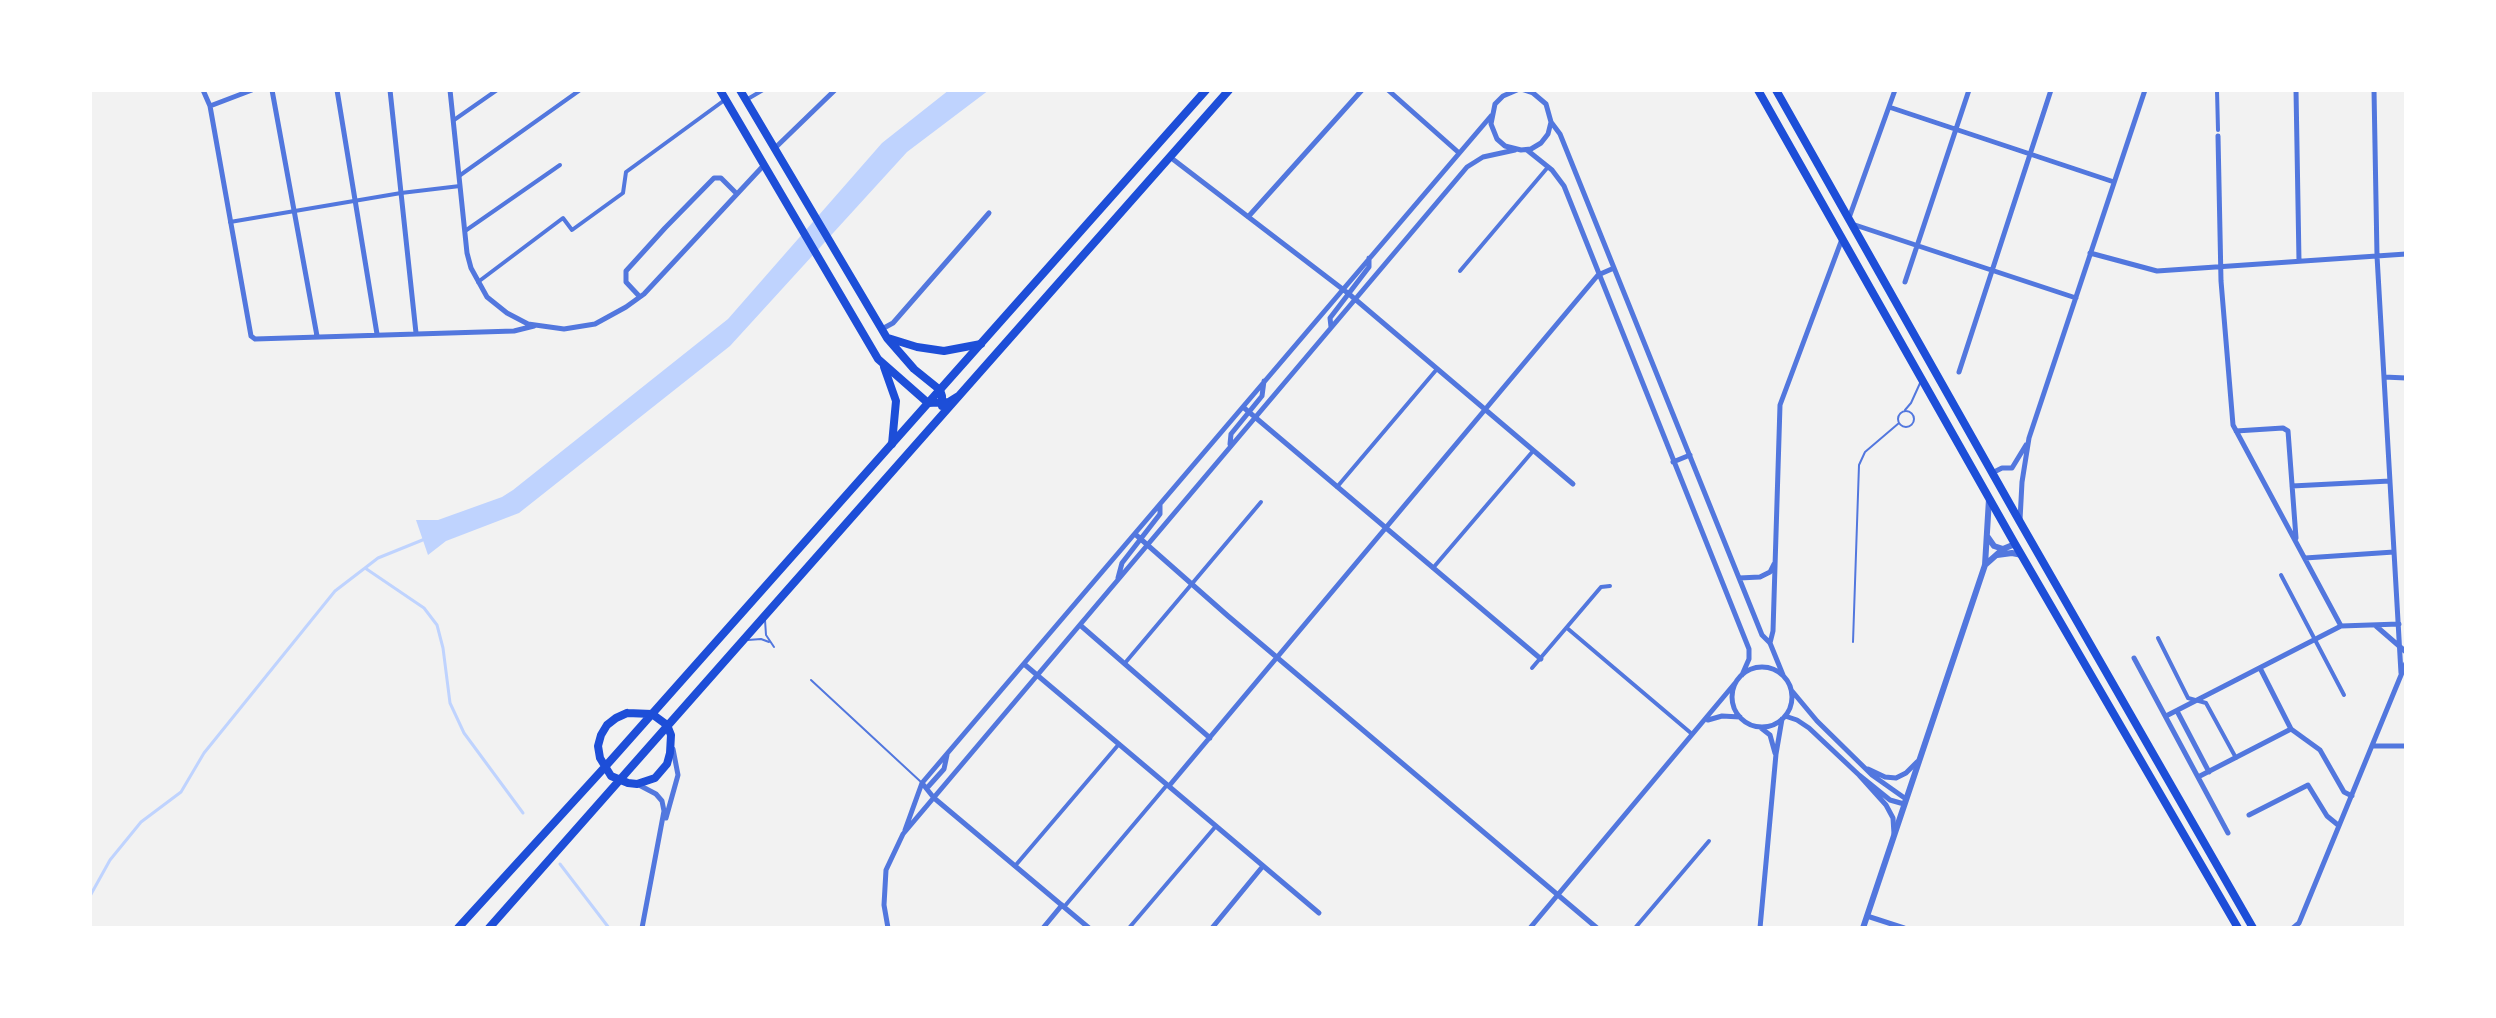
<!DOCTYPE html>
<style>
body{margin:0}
#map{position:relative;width:2496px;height:1018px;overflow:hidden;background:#f2f2f2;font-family:"Sofia Sans Condensed",sans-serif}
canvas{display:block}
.frame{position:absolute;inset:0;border:92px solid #fff;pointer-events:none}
</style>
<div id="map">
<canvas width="2496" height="1018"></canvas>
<div class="frame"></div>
</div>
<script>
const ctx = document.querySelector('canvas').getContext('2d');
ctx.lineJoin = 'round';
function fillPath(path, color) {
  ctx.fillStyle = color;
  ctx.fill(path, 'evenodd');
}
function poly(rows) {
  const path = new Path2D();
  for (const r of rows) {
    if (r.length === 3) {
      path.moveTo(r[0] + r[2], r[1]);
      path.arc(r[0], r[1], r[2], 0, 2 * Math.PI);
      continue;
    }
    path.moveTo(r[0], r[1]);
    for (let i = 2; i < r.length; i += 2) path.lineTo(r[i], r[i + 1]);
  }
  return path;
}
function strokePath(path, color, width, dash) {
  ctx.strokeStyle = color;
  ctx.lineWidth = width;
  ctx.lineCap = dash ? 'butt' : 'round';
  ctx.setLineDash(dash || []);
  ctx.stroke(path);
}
fillPath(poly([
 [949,90,989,90,907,152,730,346,519,513,446,541,428,555,416,520,438,520,502,497,513,490,728,319,882,143]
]), '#bfd3fe');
strokePath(poly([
 [365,568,424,608,437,625,443,648,450,703,464,733,523,813],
 [560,864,609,928],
 [90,896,110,860,141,822,181,792,204,753,335,591,378,558,425,539]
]), '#bfd3fe', 3);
strokePath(poly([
 [1905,410,1911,403,1921,381],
 [1906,419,8],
 [765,620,766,635,774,647],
 [748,640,761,639,769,642],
 [1853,642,1859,465,1865,452,1899,423],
 [811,680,921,782]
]), '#5277de', 2);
strokePath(poly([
 [2217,90,2218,130],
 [746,100,763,90],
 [454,120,497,90],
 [459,176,580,90],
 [230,222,401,193,460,186],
 [465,231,560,165],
 [1460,271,1548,167],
 [478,282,563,218,572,230,623,193,626,172,726,99],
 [1337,487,1437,369],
 [1433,568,1533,451],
 [2281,575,2344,695],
 [1567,628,1692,734],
 [2158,638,2188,698,2206,703,2236,758],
 [1125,663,1261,502],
 [1532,668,1601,587,1610,586],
 [1015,866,1119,744],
 [1064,907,1167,785],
 [1129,928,1216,826],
 [1635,928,1709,841]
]), '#5277de', 4);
strokePath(poly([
 [203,90,210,106,251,336,255,339,514,331,534,326],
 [272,90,317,336],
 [337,90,377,334],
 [390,90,416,333],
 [450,90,467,253,471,268,487,297,507,313,528,324,564,329,595,324,626,307,644,294,764,165],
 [1388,90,1458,152],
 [1517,90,1503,96,1495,104,1491,124,1497,139,1505,146,1521,150,1531,149,1541,143,1548,134,1551,122,1546,104,1533,93,1524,90],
 [2296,90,2299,261],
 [2374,90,2377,256,2401,673],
 [210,106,252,90],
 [1889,107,2114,182],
 [1551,122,1560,134,1762,635,1770,643,1783,675],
 [2218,136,2221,281,2233,425,2341,626],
 [774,149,835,90],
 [1527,150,1552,170,1564,186,1749,649,1749,659,1742,675],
 [1170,157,1349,294,1573,484],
 [1248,217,1362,90],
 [1849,218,1895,90],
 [1852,224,2076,298],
 [2090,253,2157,271,2406,254],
 [1905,282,1969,90],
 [640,297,626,282,626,271,665,228,714,178,721,178,737,194],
 [1331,327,1330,318,1369,267,1369,258],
 [882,329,893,323,989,213],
 [1959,372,2051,90],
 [2384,377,2406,378],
 [1243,407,1541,659],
 [2236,431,2283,428,2288,431,2296,538],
 [1230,444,1231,434,1262,396,1264,381],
 [1673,462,1690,455],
 [1992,473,2002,468,2012,468,2026,445],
 [2292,486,2390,481],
 [2020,520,2022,482,2029,438,2145,90],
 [1135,534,1228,616,1597,928],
 [2305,558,2394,552],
 [1118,578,1122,563,1160,514,1160,505],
 [1739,578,1760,577,1770,572,1774,564],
 [1080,625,1210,738],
 [2376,626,2406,652],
 [1770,643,1773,631,1780,405,1842,239],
 [2134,658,2228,833],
 [1024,664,1319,913],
 [1762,697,30],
 [2260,668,2291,729,2320,750,2344,792,2352,796],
 [1792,691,1817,721,1872,775,1906,799,1904,804,1890,800,1859,775],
 [2177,711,2209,772],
 [1785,716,1797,720,1809,728,1859,775,1886,805,1893,818,1894,834],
 [2166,716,2341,626,2399,624],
 [1708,720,1722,716,1740,717],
 [1761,728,1770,735,1775,753],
 [2372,746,2406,746],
 [1868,769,1885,777,1896,778,1906,773,1917,762],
 [2198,777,2291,729],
 [922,783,934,798,1089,928],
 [637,784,656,794,662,801,664,811,642,928],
 [1169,786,1598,275,1614,268],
 [927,788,944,769,947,755],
 [2249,815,2308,785,2327,816,2338,825],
 [666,818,678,775,673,749],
 [905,830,922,783,1491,116],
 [1867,916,1904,928],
 [888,928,884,905,886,870,903,834,1467,167,1483,157,1515,150],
 [1043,928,1062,905],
 [1212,928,1263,866],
 [1530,928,1736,682],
 [1760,928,1776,754,1782,719],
 [2293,928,2299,923,2406,663]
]), '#5277de', 5);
strokePath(poly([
 [1987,536,1994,546,2003,549],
 [1997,555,2012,553,2022,555],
 [1985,565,2003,549,2015,544],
 [1863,928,1985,565,1989,499]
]), '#5277de', 6);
strokePath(poly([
 [720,90,878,359,928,403,949,402,957,397],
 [740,90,887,338,914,369,940,390,942,396,942,406],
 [888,338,917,347,944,351,981,344],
 [884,367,896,401,892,444]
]), '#1d4ed8', 8);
strokePath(poly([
 [1758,90,2015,544,2238,928],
 [1776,90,2020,522,2253,928],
 [627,713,652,714,667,725,671,735,670,753,667,764,655,778,637,784,628,783,611,776,600,758,598,746,601,735,607,725,616,718,627,713],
 [458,928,604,768,1206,90],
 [489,928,1229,90]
]), '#1d4ed8', 8);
</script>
